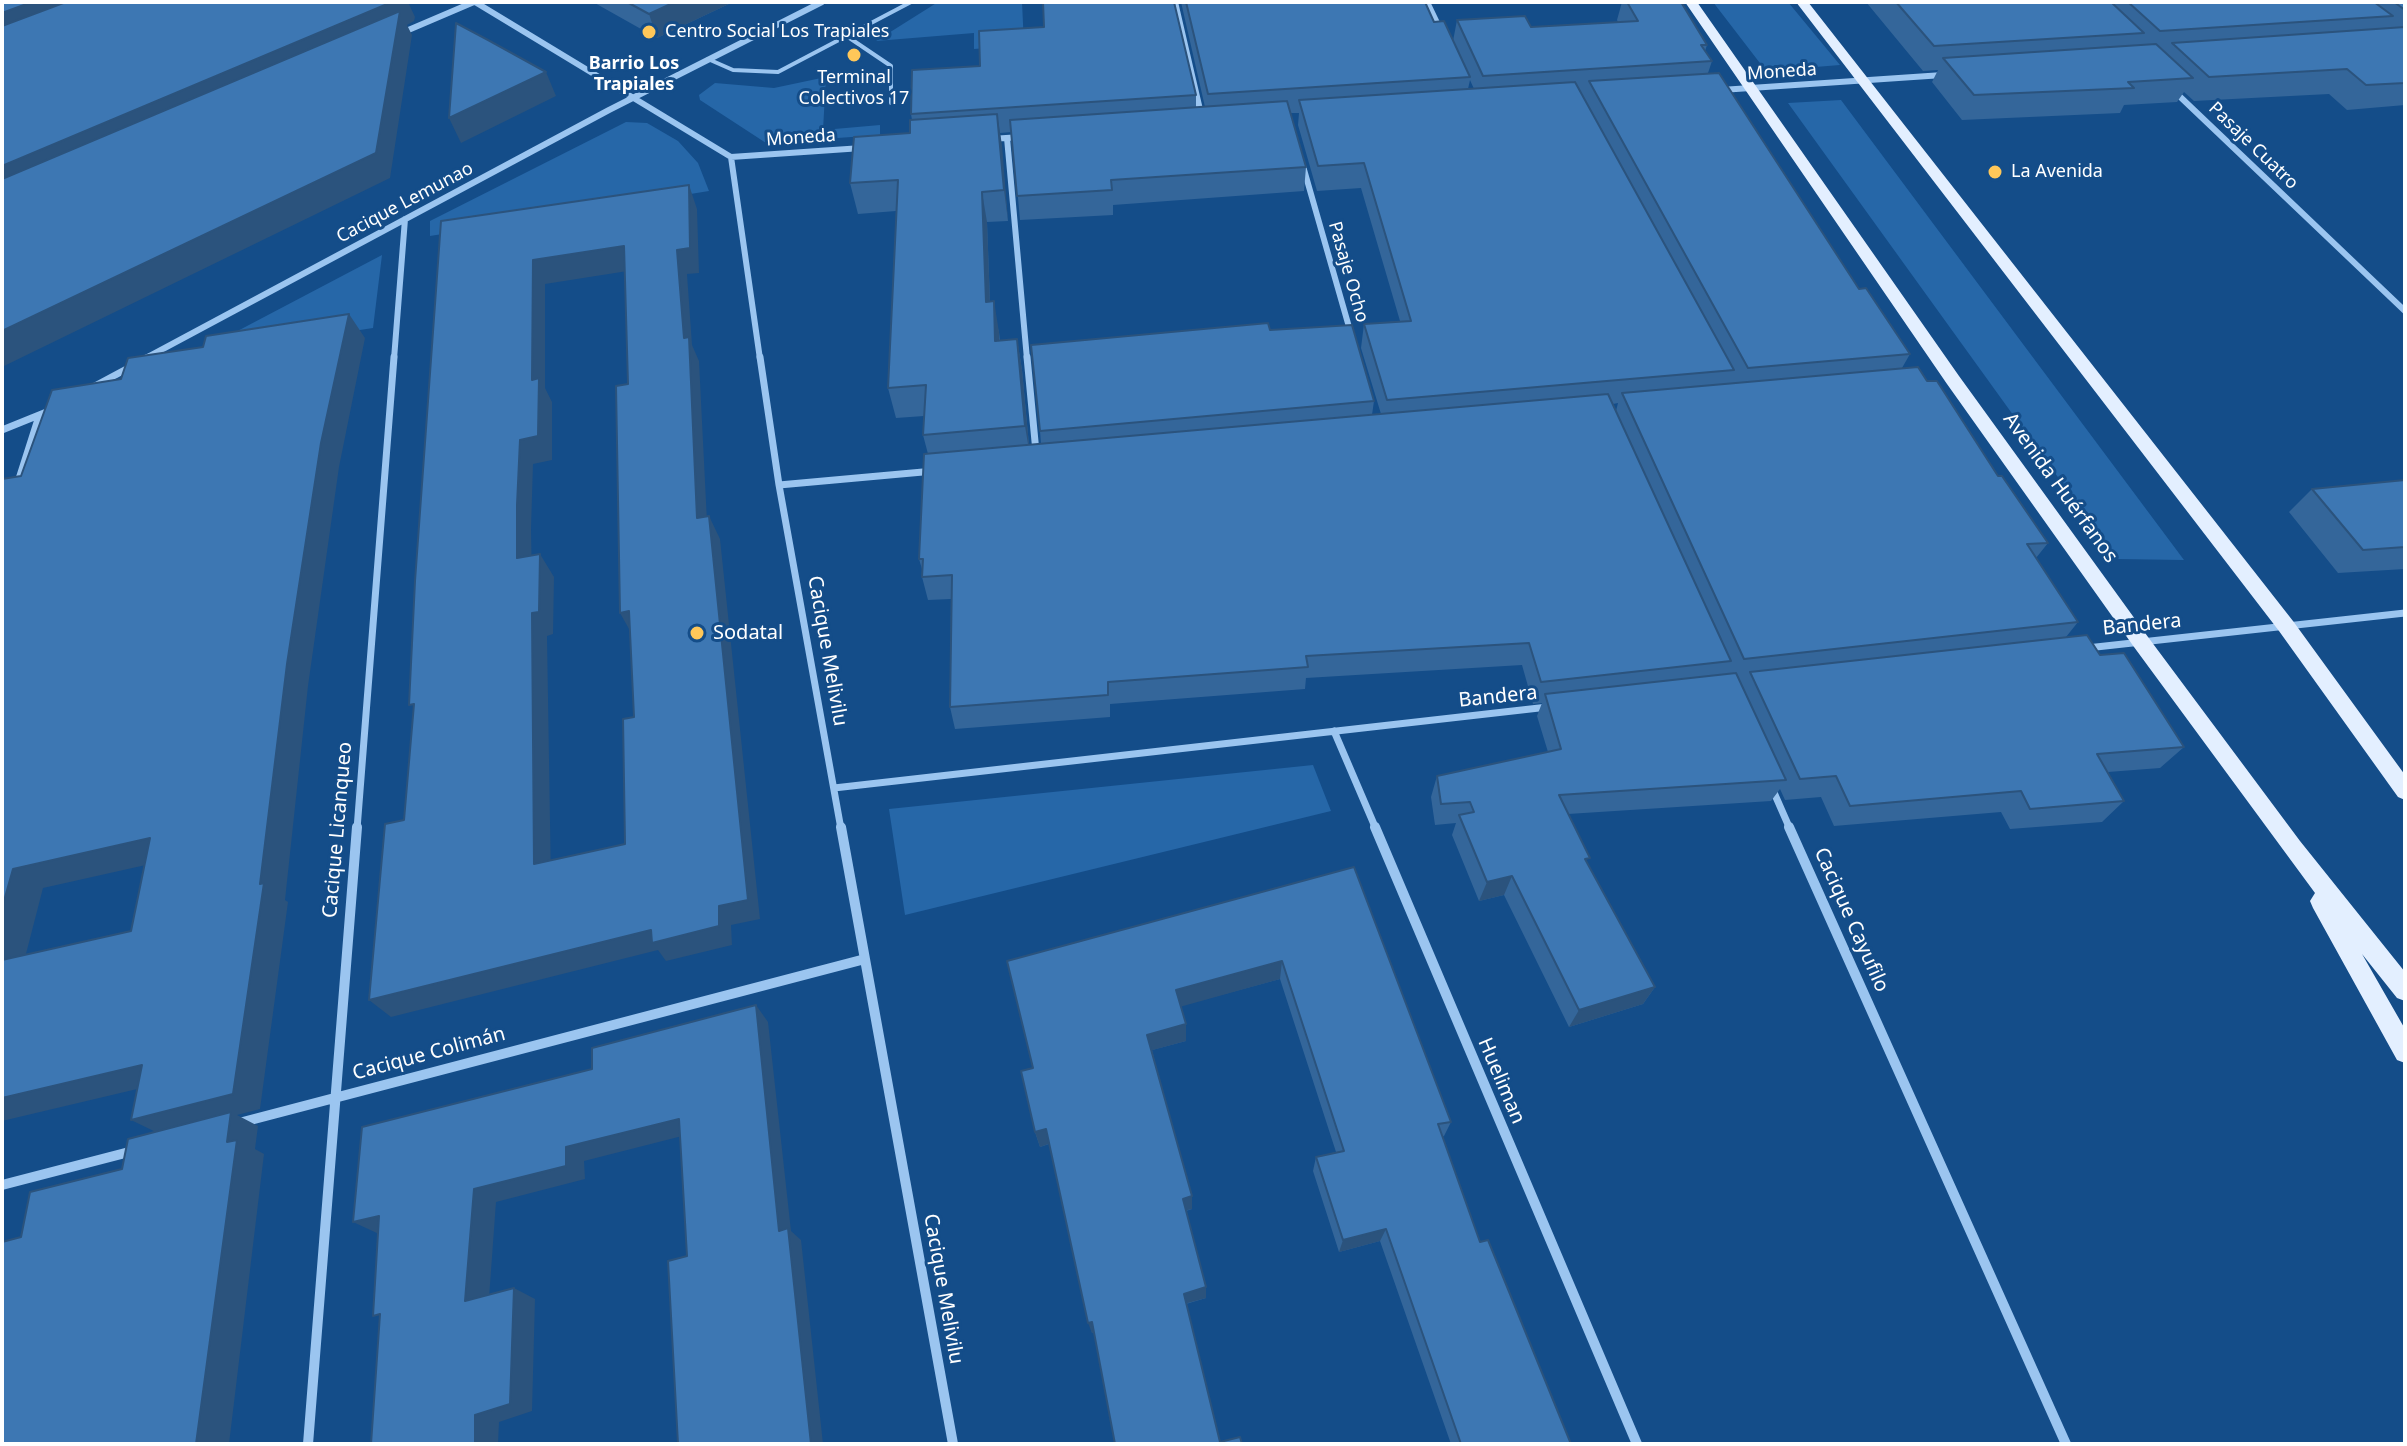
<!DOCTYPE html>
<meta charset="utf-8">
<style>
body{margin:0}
#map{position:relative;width:2407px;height:1446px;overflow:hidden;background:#144d89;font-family:"Noto Sans",sans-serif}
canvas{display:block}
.frame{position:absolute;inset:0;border:4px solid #fff;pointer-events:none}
</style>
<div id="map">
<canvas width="2407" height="1446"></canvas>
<div class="frame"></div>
</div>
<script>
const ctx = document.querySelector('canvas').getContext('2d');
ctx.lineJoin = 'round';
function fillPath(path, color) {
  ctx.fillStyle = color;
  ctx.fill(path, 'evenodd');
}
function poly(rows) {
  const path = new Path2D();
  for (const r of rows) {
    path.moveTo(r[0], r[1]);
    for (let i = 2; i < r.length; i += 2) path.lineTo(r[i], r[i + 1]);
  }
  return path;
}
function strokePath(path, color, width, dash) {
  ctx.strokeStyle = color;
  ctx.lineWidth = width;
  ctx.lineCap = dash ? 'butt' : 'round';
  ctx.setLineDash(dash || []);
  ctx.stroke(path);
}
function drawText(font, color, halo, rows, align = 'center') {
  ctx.font = font + ' "Noto Sans",sans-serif';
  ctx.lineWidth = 6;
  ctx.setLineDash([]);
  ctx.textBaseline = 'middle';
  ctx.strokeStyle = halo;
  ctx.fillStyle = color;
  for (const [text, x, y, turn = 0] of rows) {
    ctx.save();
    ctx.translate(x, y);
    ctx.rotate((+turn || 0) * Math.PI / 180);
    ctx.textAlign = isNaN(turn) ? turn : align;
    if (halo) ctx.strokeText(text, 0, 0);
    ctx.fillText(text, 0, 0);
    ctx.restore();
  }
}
fillPath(poly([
 [938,2,1022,2,1024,45,974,49,974,33,876,41],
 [1713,2,1788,2,1840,65,1766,71],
 [826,77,823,130,880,125,880,135,766,143,700,100,699,95,715,83,774,88],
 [1841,100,2184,560,2117,559,1788,103],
 [626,122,647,123,678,141,698,163,709,191,430,236,430,221],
 [382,255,373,328,190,356],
 [1313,765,1331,811,905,915,889,809]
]), '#2667a8');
strokePath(poly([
 [848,37,891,66,891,103],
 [708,59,733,70,778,72,911,2]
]), '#9bc5f0', 4);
strokePath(poly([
 [475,2,731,157,760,359],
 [1175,2,1201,114],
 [1427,2,1440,29],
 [399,34,474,2],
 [1721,90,1943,75],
 [2174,91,2405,311],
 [1007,138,1027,359],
 [991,139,1021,137],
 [731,157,862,148],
 [1303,166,1351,334],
 [146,358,609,110,822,2],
 [394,359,405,219]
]), '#9bc5f0', 6);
strokePath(poly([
 [760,357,779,485,841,829],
 [1027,357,1036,452],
 [146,358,149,357],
 [93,387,134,365],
 [2,430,49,411],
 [17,485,39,416],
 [779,485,934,471],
 [2087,648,2405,613],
 [1334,731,1376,829],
 [834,788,1548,707],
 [1772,788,1790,829],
 [357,829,394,357]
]), '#9bc5f0', 7);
strokePath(poly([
 [841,827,953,1444],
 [1375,827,1637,1444],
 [1789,827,2066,1444],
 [239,1123,865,959],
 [2,1185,133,1151],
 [308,1444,357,827]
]), '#9bc5f0', 10);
fillPath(poly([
 [1685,2,1697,2,1959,376,2148,637,2300,841,2405,972,2405,1001,2397,998,2362,954,2405,1029,2405,1063,2397,1060,2313,908,2310,901,2315,893,2134,647,1947,384,1685,2],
 [1796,2,1808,2,2293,621,2405,775,2405,800,2398,797,2279,631,1796,2]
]), '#e3efff');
fillPath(poly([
 [593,2,733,2,657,38],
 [1181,2,1425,2,1434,22,1453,41,1457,20,1531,27,1618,22,1617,20,1622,2,1681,2,1707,45,1705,51,1712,61,1708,73,1859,289,1910,354,1902,368,1927,381,2048,543,2036,558,2078,622,2066,637,2100,655,2184,747,2160,768,2108,772,2124,801,2102,822,2010,829,2001,812,1834,826,1821,797,1785,800,1780,789,1771,801,1568,814,1587,863,1655,987,1643,1004,1569,1027,1504,895,1479,901,1452,835,1456,823,1435,825,1431,797,1437,776,1548,752,1537,716,1542,703,1533,704,1522,665,1306,678,1305,689,1110,704,1110,717,955,729,950,707,951,599,928,600,922,577,922,569,919,559,928,454,923,435,924,416,896,418,888,388,896,211,858,214,850,183,910,133,912,120,911,114,980,66,1196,95,1196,107,1205,107],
 [1470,80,1474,89,1468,89],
 [1290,113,1299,113,1298,125,1317,191,1361,188,1400,321,1364,324,1361,348,1381,414,1372,415,1374,401,1270,330,1040,431,1041,444,1029,445,1022,370,1017,339,1000,341,999,332,990,301,987,222,1008,221,1000,133,1012,132,1020,220,1113,215,1113,205,1304,191,1306,167],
 [1618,403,1616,411,1613,404],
 [1866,2,2405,2,2405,105,2347,110,2329,94,2194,101,2184,92,2177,102,2124,105,2120,113,1962,120,1932,82,1938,70,1923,71],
 [2405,480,2405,569,2338,573,2289,512,2312,489],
 [1354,867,1451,1122,1444,1136,1442,1137,1480,1242,1571,1444,1451,1444,1380,1241,1339,1252,1313,1171,1316,1157,1336,1152,1280,979,1180,1006,1186,1041,1152,1050,1192,1209,1186,1211,1206,1287,1206,1298,1186,1304,1220,1442,1242,1444,1115,1444,1094,1332,1092,1333,1049,1144,1040,1147,1035,1132,1033,1068]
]), '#34669a');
fillPath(poly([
 [32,2,111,2,2,44,2,13],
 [392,2,408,2,415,17,414,21,407,25,412,35,390,178,2,367,2,166],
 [675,2,733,2,657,38,649,14],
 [546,72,556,96,461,143,449,118],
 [997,114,1002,145,1008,221,1004,190],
 [689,185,697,209,699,273,687,274,692,345,699,361,708,542,697,518,677,250],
 [982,192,987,222,991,332,986,302],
 [624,246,634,270,545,284,545,388,552,402,552,460,533,464,531,529,532,582,517,558,517,505,520,440,532,380,533,260],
 [994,301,999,332,1000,372,995,341],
 [349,314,365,338,339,467,308,686,285,900,288,902,260,1109,237,1115,258,1126,255,1149,264,1154,229,1444,196,1444,162,1135,131,1120,287,664,321,443],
 [1017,339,1022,370,1030,456,1025,426],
 [709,516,720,539,760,919,731,925,732,945,666,961,658,950,391,1017,369,1000,651,930],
 [540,554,554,577,553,634,547,636,551,883,534,864,532,613],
 [629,611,633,636,620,613],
 [150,838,177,858,43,888,19,981,2,972,2,908,13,869],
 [1512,876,1504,895,1479,901,1487,882],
 [1282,961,1280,979,1176,1008,1176,990],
 [1655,987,1643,1004,1569,1027,1579,1010],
 [756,1005,768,1022,791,1231,801,1240,823,1444,811,1444,779,1231],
 [1186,1024,1186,1041,1149,1051,1147,1035],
 [142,1065,171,1081,2,1121,2,1098],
 [679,1119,694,1133,584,1161,585,1179,496,1202,488,1312,465,1301,474,1189,566,1147],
 [1046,1129,1051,1143,1040,1147,1035,1132],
 [1192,1196,1192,1209,1183,1211,1183,1199],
 [379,1216,379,1234,353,1222],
 [1386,1229,1380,1241,1339,1252,1343,1240],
 [1206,1287,1206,1298,1184,1304,1184,1294],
 [514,1288,535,1299,532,1411,499,1422,498,1444,475,1444,475,1415],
 [1092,1322,1095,1332,1092,1333,1088,1323]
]), '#2b537d');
const building = poly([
 [2,2,32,2,2,13,2,2],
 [66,2,392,2,2,166,2,26,66,2],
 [627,2,675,2,649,14,627,2],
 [1043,2,1174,2,1196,95,911,114,912,70,980,66,979,31,1044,27,1043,2],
 [1186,2,1425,2,1434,22,1444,21,1470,77,1208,94,1186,2],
 [1627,2,1681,2,1707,45,1701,45,1712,61,1483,76,1457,20,1525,16,1531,27,1638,21,1627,2],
 [1896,2,2111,2,2144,33,1934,46,1896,2],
 [2128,2,2374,2,2393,16,2160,31,2128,2],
 [2394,2,2405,2,2405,10,2394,2],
 [400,11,376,153,2,331,2,179,400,11],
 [456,23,488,40,546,72,449,118,456,23],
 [2405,27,2405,83,2366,85,2347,69,2209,77,2172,43,2405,27],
 [2156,44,2193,78,2128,82,2134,88,1974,95,1943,58,2156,44],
 [1719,73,1859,289,1866,288,1910,354,1748,368,1589,81,1719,73],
 [1575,82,1734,370,1387,400,1364,324,1411,321,1364,163,1318,166,1299,100,1575,82],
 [1287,101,1306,167,1111,180,1112,190,1017,196,1010,120,1287,101],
 [997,114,1004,190,982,192,986,302,994,301,995,341,1017,339,1025,426,923,435,926,385,888,388,898,180,850,183,854,137,910,133,910,120,997,114],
 [689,185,690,248,677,250,684,338,689,337,697,518,709,516,748,900,719,906,719,926,652,943,651,930,369,1000,385,824,404,820,414,704,409,705,415,581,441,221,689,185],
 [624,246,628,384,616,386,620,613,629,611,634,717,623,719,625,844,534,864,532,613,539,612,540,554,517,558,517,505,520,440,538,436,539,378,532,380,533,260,624,246],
 [349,314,321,443,287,664,260,884,264,883,233,1094,131,1120,142,1065,2,1098,2,960,131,931,150,838,13,869,2,908,2,479,21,476,52,390,121,379,128,358,203,347,206,336,349,314],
 [1268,323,1270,330,1352,325,1374,401,1040,431,1031,345,1268,323],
 [1918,367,1927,381,1937,381,1998,476,2002,476,2048,543,2027,544,2078,622,1744,659,1622,393,1918,367],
 [1608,394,1731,661,1541,682,1529,643,1306,656,1308,667,1108,682,1108,695,950,707,952,575,922,577,923,559,919,559,924,454,1608,394],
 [2405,480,2405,547,2363,550,2312,489,2405,480],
 [2087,635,2100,655,2124,653,2184,747,2097,754,2124,801,2030,809,2021,791,1850,806,1836,776,1800,779,1750,672,2087,635],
 [1736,673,1786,780,1559,795,1590,858,1585,859,1655,987,1579,1010,1512,876,1487,882,1459,815,1474,812,1470,802,1441,804,1437,776,1561,749,1545,694,1736,673],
 [1354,867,1451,1122,1438,1124,1480,1242,1488,1240,1571,1444,1461,1444,1386,1229,1343,1240,1316,1157,1344,1151,1282,961,1176,990,1186,1024,1147,1035,1192,1196,1183,1199,1206,1287,1184,1294,1220,1442,1240,1437,1242,1444,1115,1444,1092,1322,1088,1323,1046,1129,1035,1132,1021,1071,1033,1068,1007,961,1354,867],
 [756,1005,779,1231,788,1228,811,1444,678,1444,668,1261,687,1256,679,1119,566,1147,566,1166,474,1189,465,1301,514,1288,510,1404,475,1415,475,1444,371,1444,380,1314,373,1316,379,1216,353,1222,362,1127,592,1069,592,1048,756,1005],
 [231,1112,227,1142,237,1140,196,1444,2,1444,2,1242,21,1237,30,1192,122,1169,128,1139,231,1112]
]);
fillPath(building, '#3d77b3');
strokePath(building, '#2b537d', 2);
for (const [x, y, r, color] of [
 [649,32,8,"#ffc759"],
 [854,55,8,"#ffc759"],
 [1995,172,8,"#ffc759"],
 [697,633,8,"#ffc759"]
]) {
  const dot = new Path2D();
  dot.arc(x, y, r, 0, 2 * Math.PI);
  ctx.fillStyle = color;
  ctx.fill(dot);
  strokePath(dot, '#144d89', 3);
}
drawText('18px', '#fff', '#144d89', [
 ["Centro Social Los Trapiales",665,32],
 ["Terminal",854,78,"center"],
 ["Colectivos 17",854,99,"center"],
 ["La Avenida",2011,172]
], 'left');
drawText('bold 18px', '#fff', '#144d89', [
 ["Barrio Los",634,64],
 ["Trapiales",634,85]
]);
drawText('18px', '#fff', '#144d89', [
 ["Moneda",1782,72,-4],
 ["Moneda",801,138,-4],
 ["Pasaje Cuatro",2253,146,44],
 ["Cacique Lemunao",405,203,-28],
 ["Pasaje Ocho",1348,272,74]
]);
drawText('20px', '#fff', '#144d89', [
 ["Avenida Huérfanos",2060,488,54],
 ["Bandera",2142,625,-6],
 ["Cacique Melivilu",827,651,80],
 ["Bandera",1498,697,-6],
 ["Cacique Licanqueo",338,830,-85],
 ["Cacique Cayufilo",1851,920,66],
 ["Cacique Colimán",429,1054,-15],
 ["Hueliman",1501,1081,67],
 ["Cacique Melivilu",943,1289,80]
]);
drawText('20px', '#fff', '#144d89', [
 ["Sodatal",713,633]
], 'left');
</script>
